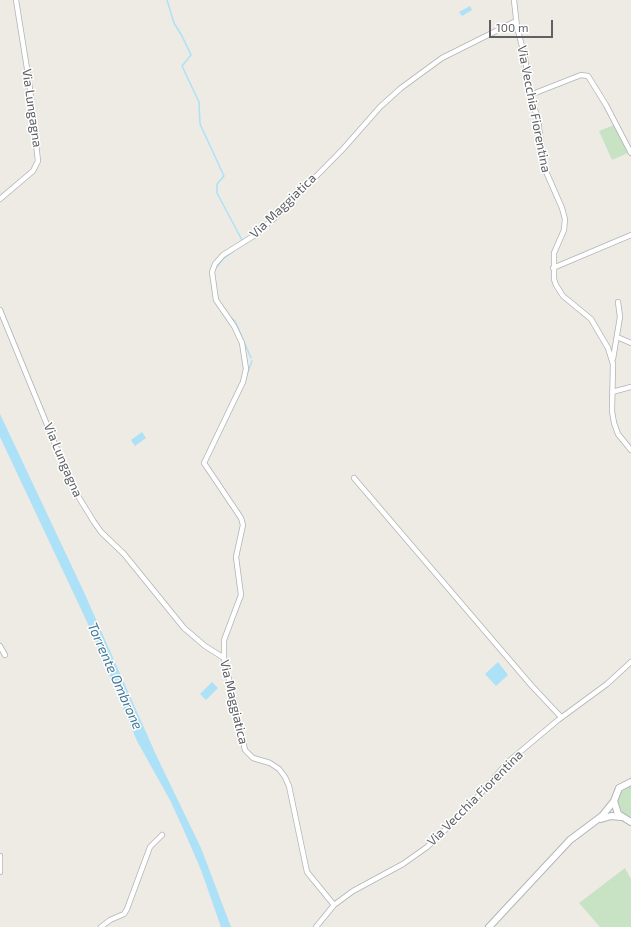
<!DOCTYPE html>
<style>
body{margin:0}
#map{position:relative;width:631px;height:927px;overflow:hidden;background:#eeebe5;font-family:"Exo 2",sans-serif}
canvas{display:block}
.scale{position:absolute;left:489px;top:20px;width:64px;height:18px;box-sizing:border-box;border:2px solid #5d6164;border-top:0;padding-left:5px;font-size:12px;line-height:14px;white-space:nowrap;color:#5d6164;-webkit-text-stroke:3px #fff;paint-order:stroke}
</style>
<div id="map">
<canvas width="631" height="927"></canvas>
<div class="scale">100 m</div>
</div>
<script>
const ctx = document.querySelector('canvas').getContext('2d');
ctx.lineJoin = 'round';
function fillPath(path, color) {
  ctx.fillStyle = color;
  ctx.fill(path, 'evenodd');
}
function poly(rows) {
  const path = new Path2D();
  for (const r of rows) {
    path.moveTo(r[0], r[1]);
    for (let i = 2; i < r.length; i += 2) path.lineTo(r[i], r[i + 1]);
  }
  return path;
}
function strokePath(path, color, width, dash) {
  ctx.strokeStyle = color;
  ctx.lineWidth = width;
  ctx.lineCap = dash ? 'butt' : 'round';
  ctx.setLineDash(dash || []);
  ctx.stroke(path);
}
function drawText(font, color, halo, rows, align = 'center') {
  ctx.font = font + ' "Exo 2",sans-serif';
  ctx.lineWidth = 3;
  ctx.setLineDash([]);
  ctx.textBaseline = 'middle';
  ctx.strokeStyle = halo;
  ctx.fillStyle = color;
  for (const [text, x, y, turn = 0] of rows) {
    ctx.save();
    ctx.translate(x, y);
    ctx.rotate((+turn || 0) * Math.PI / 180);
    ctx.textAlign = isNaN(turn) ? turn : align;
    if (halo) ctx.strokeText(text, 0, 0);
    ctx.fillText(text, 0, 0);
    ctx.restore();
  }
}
fillPath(poly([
 [614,125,628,153,612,160,599,131],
 [631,786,631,817,623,813,619,808,618,801,621,792],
 [625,868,631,879,631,927,600,927,579,903]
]), '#c8e3c4');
fillPath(poly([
 [470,6,472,10,462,16,459,12],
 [0,414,83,590,157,757,201,848,231,927,221,927,201,870,185,833,171,802,137,741,88,624,0,437],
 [142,432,146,438,135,446,131,440],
 [498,662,508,675,496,686,485,674],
 [212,682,218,688,206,700,200,694]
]), '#ace1f7');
strokePath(poly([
 [167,0,174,23,182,36,191,55,182,66,199,102,200,124,224,176,217,184,217,193,242,240],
 [215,269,223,259,234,251],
 [230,317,235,321],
 [236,323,251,358],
 [246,377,252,361]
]), '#ace1f7', 1.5);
const street = poly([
 [514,0,517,27,525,58,530,95,538,119,544,167,562,208,565,219,564,230,554,253,554,279,556,285,563,296,591,319,608,348,613,364,612,411,614,423,618,434,631,450],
 [530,95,581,75,588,76,606,105,631,153],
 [0,199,33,171,38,161,29,81,16,0],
 [553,268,631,235],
 [0,310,73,488,94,522,101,532,124,554,184,628,205,646,224,658],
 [617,337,631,343],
 [613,359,620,317,618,302],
 [612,392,631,387],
 [354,478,531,685,561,717],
 [0,646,5,655],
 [0,856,0,872],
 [334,905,307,872,289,786,285,777,279,769,270,763,253,758,245,750,224,658,224,640,241,595,236,557,243,525,241,518,204,463,243,382,246,369,242,343,234,326,216,300,212,272,215,264,223,255,255,235,279,214,343,149,380,107,401,88,442,58,516,21],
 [101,927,110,920,124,914,127,909,150,847,162,835],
 [316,927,334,905,353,891,403,864,427,847,467,809,508,762,558,720,607,684,631,662]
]);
const secondary = poly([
 [631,782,619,788,614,801,618,814,631,822],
 [601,819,611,816,621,817],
 [489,927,570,840,602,816,614,801]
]);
strokePath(street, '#b0b3b6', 6);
strokePath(secondary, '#b2b5b9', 8);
strokePath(street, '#fff', 4.5);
strokePath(secondary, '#fff', 6);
drawText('13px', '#5d6164', '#fff', [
 ["Via Lungagna",32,108,82],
 ["Via Vecchia Fiorentina",534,109,79],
 ["Via Maggiatica",283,206,-44],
 ["Via Lungagna",63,460,67],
 ["Via Maggiatica",234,702,77],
 ["Via Vecchia Fiorentina",475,798,-45]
]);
drawText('italic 14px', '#447897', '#fff', [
 ["Torrente Ombrone",115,676,66]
]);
</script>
